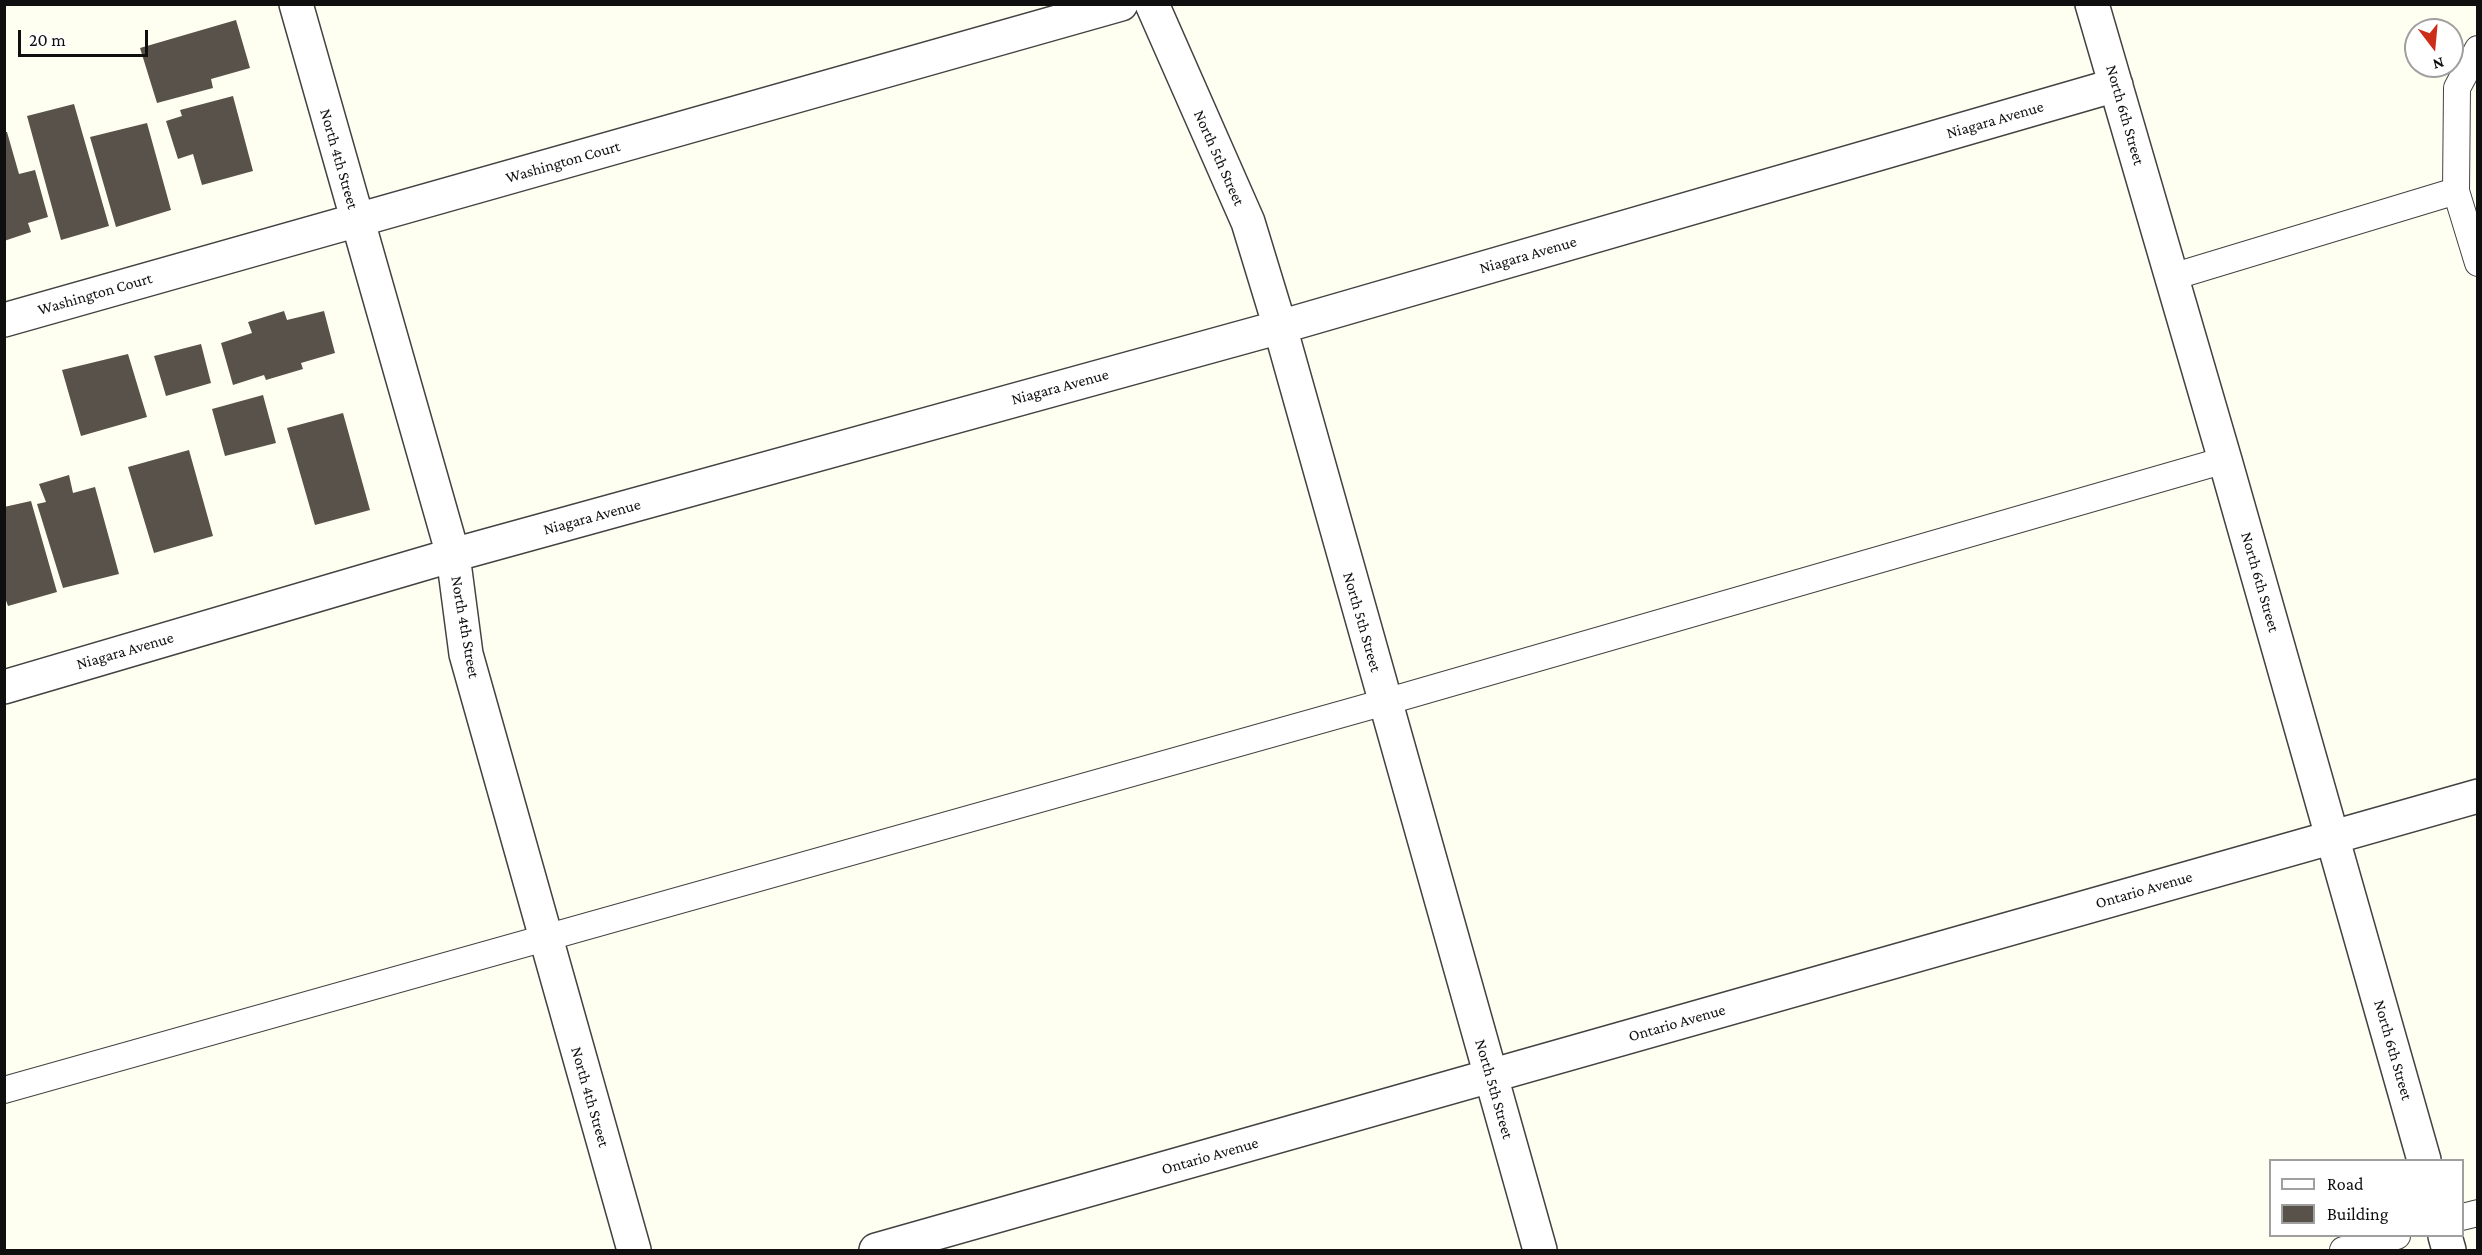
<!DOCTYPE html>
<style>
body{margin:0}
#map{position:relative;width:2482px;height:1255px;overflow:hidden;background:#fffff1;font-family:"Crimson Pro",serif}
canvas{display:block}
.frame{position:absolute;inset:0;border:6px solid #0f0f0f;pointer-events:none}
.legend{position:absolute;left:2269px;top:1159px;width:195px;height:78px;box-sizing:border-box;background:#fff;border:2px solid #9f9f9f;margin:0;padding:8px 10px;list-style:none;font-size:18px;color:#0f0f0f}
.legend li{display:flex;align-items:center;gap:12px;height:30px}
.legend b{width:30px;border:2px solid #9f9f9f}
.north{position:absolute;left:2404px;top:18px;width:60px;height:60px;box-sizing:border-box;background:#fff;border:2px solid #9f9f9f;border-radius:50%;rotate:164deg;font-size:16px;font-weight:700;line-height:24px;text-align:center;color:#0f0f0f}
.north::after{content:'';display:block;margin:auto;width:21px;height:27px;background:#cc2e19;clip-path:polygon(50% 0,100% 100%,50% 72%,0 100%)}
.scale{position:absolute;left:18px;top:30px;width:130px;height:27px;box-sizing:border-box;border:3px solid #0f0f0f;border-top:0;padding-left:8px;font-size:18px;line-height:21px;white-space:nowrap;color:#0f0f0f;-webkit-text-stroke:4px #fff;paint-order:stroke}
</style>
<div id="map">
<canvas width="2482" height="1255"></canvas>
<div class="frame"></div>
<ul class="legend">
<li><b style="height:8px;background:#fff"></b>Road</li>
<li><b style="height:16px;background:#59524a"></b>Building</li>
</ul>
<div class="north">N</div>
<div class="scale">20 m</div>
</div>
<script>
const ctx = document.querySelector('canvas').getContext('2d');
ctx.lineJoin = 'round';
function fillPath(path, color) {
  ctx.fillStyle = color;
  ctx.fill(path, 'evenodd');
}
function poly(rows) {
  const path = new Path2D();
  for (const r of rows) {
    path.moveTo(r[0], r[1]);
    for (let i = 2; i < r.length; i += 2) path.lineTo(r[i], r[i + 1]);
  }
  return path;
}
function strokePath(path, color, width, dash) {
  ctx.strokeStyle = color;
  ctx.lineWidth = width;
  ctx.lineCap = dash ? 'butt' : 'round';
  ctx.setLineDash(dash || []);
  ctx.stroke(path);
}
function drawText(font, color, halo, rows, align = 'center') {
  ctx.font = font + ' "Crimson Pro",serif';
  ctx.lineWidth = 6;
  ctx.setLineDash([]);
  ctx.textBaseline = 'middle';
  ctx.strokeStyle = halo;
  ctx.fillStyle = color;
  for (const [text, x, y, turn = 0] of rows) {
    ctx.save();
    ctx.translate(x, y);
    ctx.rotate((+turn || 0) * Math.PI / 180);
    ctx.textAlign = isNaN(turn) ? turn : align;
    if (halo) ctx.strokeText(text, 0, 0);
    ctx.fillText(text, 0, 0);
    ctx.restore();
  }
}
fillPath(poly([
 [236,20,250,68,211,79,213,88,157,103,140,48],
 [233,96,253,171,202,185,193,154,178,159,166,121,182,116,180,110],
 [74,104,109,226,61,240,27,116],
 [147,123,171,210,116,227,90,137],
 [4,132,7,132,19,174,35,170,48,217,28,223,31,232,4,241],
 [284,311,287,320,324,311,335,353,301,363,303,369,266,380,264,375,233,385,221,343,252,333,248,322],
 [201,344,211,383,166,396,154,356],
 [128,354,147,417,81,436,62,370],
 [263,395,276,443,225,456,212,409],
 [343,413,370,510,315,525,287,428],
 [189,450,213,536,154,553,128,467],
 [69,475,73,493,95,487,119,574,63,588,37,504,46,502,39,484],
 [31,501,57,592,8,606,4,595,4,507]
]), '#59524a');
const service = poly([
 [2456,191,2478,263],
 [2172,277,2456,191,2457,88,2478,49],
 [4,1090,1385,702,2225,460],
 [2462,1217,2478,1213],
 [2343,1250,2397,1236]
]);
const minor = poly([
 [296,4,453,555,466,654,634,1250],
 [1152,4,1248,222,1280,327,1540,1250],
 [2092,4,2225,460,2424,1160],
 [4,320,1121,4],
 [4,687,453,555,1280,327,2116,85],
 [2445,1236,2449,1250],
 [876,1250,2478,796]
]);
strokePath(service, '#424242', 28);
strokePath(minor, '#424242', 36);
strokePath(service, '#fff', 26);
strokePath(minor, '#fff', 33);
drawText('16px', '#0f0f0f', '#fff', [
 ["North 6th Street",2125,115,74],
 ["Niagara Avenue",1995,120,-16],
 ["North 5th Street",1219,158,66],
 ["North 4th Street",339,159,74],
 ["Washington Court",563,162,-16],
 ["Niagara Avenue",1528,255,-16],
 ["Washington Court",95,294,-16],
 ["Niagara Avenue",1060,387,-15],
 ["Niagara Avenue",592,517,-15],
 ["North 6th Street",2260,582,74],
 ["North 5th Street",1362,622,74],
 ["North 4th Street",465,627,80],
 ["Niagara Avenue",125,651,-16],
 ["Ontario Avenue",2144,890,-16],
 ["Ontario Avenue",1677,1023,-16],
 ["North 6th Street",2393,1050,74],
 ["North 5th Street",1494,1089,74],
 ["North 4th Street",590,1097,74],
 ["Ontario Avenue",1210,1156,-16]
]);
</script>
